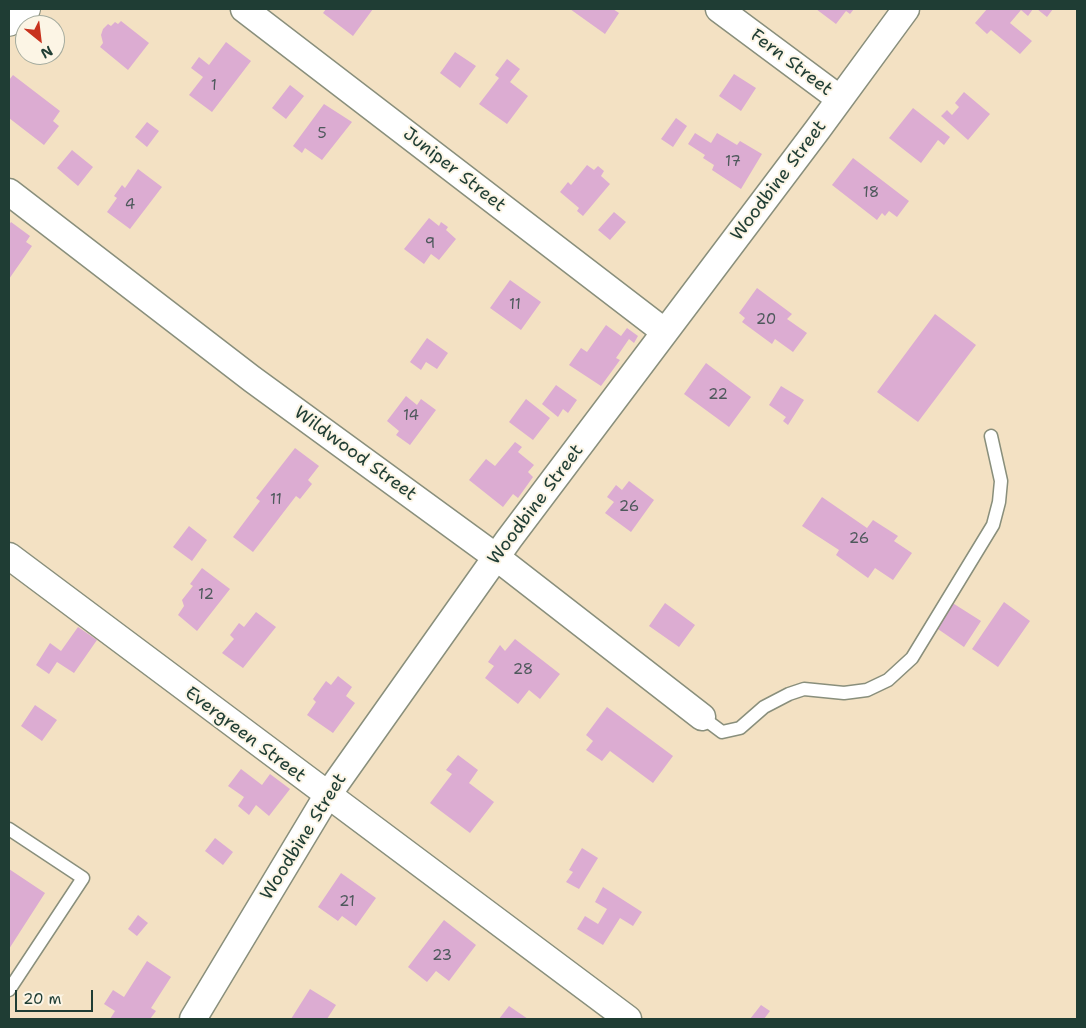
<!DOCTYPE html>
<style>
body{margin:0}
#map{position:relative;width:1086px;height:1028px;overflow:hidden;background:#f3e1c3;font-family:"Shantell Sans",sans-serif}
canvas{display:block}
.frame{position:absolute;inset:0;border:10px solid #1f3d34;pointer-events:none}
.north{position:absolute;left:15px;top:15px;width:50px;height:50px;box-sizing:border-box;background:#fcf5e5;border:1px solid #a4ab9e;border-radius:50%;rotate:151deg;font-size:14px;font-weight:700;line-height:20px;text-align:center;color:#1f3d34}
.north::after{content:'';display:block;margin:auto;width:18px;height:22px;background:#c8321e;clip-path:polygon(50% 0,100% 100%,50% 72%,0 100%)}
.scale{position:absolute;left:15px;top:990px;width:78px;height:22px;box-sizing:border-box;border:2px solid #1f3d34;border-top:0;padding-left:6px;font-size:15px;line-height:18px;white-space:nowrap;color:#1f3d34;-webkit-text-stroke:4px #fcf5e5;paint-order:stroke}
</style>
<div id="map">
<canvas width="1086" height="1028"></canvas>
<div class="frame"></div>
<div class="north">N</div>
<div class="scale">20 m</div>
</div>
<script>
const ctx = document.querySelector('canvas').getContext('2d');
ctx.lineJoin = 'round';
function fillPath(path, color) {
  ctx.fillStyle = color;
  ctx.fill(path, 'evenodd');
}
function poly(rows) {
  const path = new Path2D();
  for (const r of rows) {
    path.moveTo(r[0], r[1]);
    for (let i = 2; i < r.length; i += 2) path.lineTo(r[i], r[i + 1]);
  }
  return path;
}
function strokePath(path, color, width, dash) {
  ctx.strokeStyle = color;
  ctx.lineWidth = width;
  ctx.lineCap = dash ? 'butt' : 'round';
  ctx.setLineDash(dash || []);
  ctx.stroke(path);
}
function drawText(font, color, halo, rows, align = 'center') {
  ctx.font = font + ' "Shantell Sans",sans-serif';
  ctx.lineWidth = 4;
  ctx.setLineDash([]);
  ctx.textBaseline = 'middle';
  ctx.strokeStyle = halo;
  ctx.fillStyle = color;
  for (const [text, x, y, turn = 0] of rows) {
    ctx.save();
    ctx.translate(x, y);
    ctx.rotate((+turn || 0) * Math.PI / 180);
    ctx.textAlign = isNaN(turn) ? turn : align;
    if (halo) ctx.strokeText(text, 0, 0);
    ctx.fillText(text, 0, 0);
    ctx.restore();
  }
}
fillPath(poly([
 [326,9,373,9,353,36,323,13],
 [570,9,613,9,619,13,605,34],
 [816,9,854,9,850,14,846,11,836,24],
 [987,9,1033,9,1028,16,1021,10,1010,23,1032,41,1020,54,991,30,987,34,975,23],
 [1037,9,1053,9,1047,17],
 [121,21,149,43,128,70,100,47,103,43,101,35,103,29,108,24,111,26,115,22,118,24],
 [226,42,251,61,212,112,189,95,203,77,191,68,199,57,209,65],
 [455,52,476,66,460,88,440,73],
 [507,59,520,69,510,82,528,96,507,124,479,104,499,78,495,75],
 [734,74,756,88,741,111,719,96],
 [13,75,60,111,53,121,59,126,44,145,9,118,9,80],
 [290,85,304,96,286,119,272,108],
 [964,92,990,114,968,140,941,116,947,110,952,115,959,107,955,103],
 [324,104,352,122,322,160,305,148,302,153,293,146],
 [913,108,950,137,944,145,938,140,921,163,889,138],
 [676,118,687,126,673,147,661,139],
 [147,122,159,131,147,147,135,137],
 [695,133,711,143,717,133,737,145,740,141,762,154,741,189,712,170,714,165,703,158,705,155,688,144],
 [72,150,93,167,78,186,57,168],
 [853,158,909,201,897,217,889,211,885,216,882,213,877,220,832,185],
 [587,165,594,170,598,166,604,171,601,176,610,184,583,216,577,211,579,208,560,192,568,182,571,185],
 [138,169,162,187,130,229,107,212,117,198,114,196,122,185,125,188],
 [614,212,626,222,610,240,598,230],
 [429,218,439,226,441,222,448,227,446,230,456,239,439,260,431,254,424,264,404,249],
 [11,222,30,236,26,242,32,246,9,279,9,225],
 [510,280,541,302,521,330,490,308],
 [757,288,792,314,787,319,807,333,793,352,775,339,772,344,742,322,745,318,739,313],
 [935,314,976,345,918,422,877,392],
 [606,325,621,336,627,328,638,336,634,343,629,339,616,358,620,360,601,386,569,365,581,348,587,352],
 [427,338,448,353,437,369,426,362,421,370,410,362],
 [706,363,751,397,729,427,684,394],
 [556,385,577,400,568,413,563,409,558,417,542,404],
 [781,386,804,400,788,425,783,421,786,417,769,405],
 [406,396,417,405,421,399,436,410,410,445,396,435,399,431,387,421],
 [526,399,550,418,533,440,509,422],
 [515,442,522,447,518,452,534,465,528,472,533,477,518,498,513,494,503,507,469,480,486,459,495,466],
 [295,448,319,466,308,480,312,484,300,499,296,496,253,552,233,537,260,501,256,498],
 [629,481,654,500,631,532,605,513,614,502,607,497,616,485,622,490],
 [822,497,867,528,873,520,898,536,894,541,912,553,893,580,875,568,868,578,836,555,839,550,802,526],
 [189,526,207,540,192,561,173,547],
 [202,568,230,589,197,631,178,615,184,606,182,600,193,586,190,584],
 [951,602,981,621,964,647,935,627],
 [1004,602,1030,621,998,667,972,649],
 [665,603,695,625,679,647,649,626],
 [256,612,276,627,243,668,222,653,234,639,230,635,239,623,244,627],
 [78,627,97,640,74,673,57,662,49,674,36,665,50,643,61,651],
 [515,639,560,674,540,699,529,690,518,704,485,678,494,666,488,662,500,645,505,651],
 [338,676,352,687,346,696,355,703,333,733,307,715,316,702,313,699,326,681,331,685],
 [35,705,57,720,42,741,21,726],
 [607,707,673,756,653,783,610,751,602,761,586,750,593,741,586,735],
 [458,755,478,770,469,783,494,802,470,833,430,803,452,774,446,770],
 [241,769,262,785,270,774,290,789,269,816,256,805,249,815,238,806,244,797,228,786],
 [215,838,233,852,223,865,205,851],
 [582,848,598,858,579,889,566,882,573,872,569,870],
 [9,869,45,893,9,949],
 [341,873,376,898,356,926,342,916,338,921,318,907],
 [603,887,642,912,633,926,620,918,603,945,577,929,585,916,598,924,607,909,595,902],
 [138,915,148,923,137,936,128,929],
 [444,920,476,945,449,981,436,971,427,982,408,967],
 [147,961,171,977,151,1008,156,1011,150,1019,110,1019,115,1011,104,1004,113,990,124,997],
 [310,989,336,1005,327,1019,291,1019],
 [761,1005,770,1011,764,1019,750,1019],
 [509,1006,528,1019,499,1019]
]), '#dcacd2');
const service = poly([
 [702,717,722,732,740,728,764,707,789,694,804,689,844,693,867,690,888,680,912,658,993,525,999,502,1001,481,991,436],
 [9,829,83,878,9,990]
]);
const minor = poly([
 [244,9,665,332],
 [719,9,840,99],
 [9,192,252,379,496,557,702,717],
 [9,556,628,1019],
 [193,1019,327,796,509,539,818,129,906,9]
]);
const tertiary = poly([
 [9,22,26,9]
]);
strokePath(service, '#898f7c', 15);
strokePath(minor, '#898f7c', 29);
strokePath(tertiary, '#898f7c', 30);
strokePath(service, '#fff', 12);
strokePath(minor, '#fff', 26);
strokePath(tertiary, '#fff', 28);
drawText('15px', '#4e595c', null, [
 ["1",214,86],
 ["5",322,134],
 ["17",733,162],
 ["18",871,193],
 ["4",130,205],
 ["9",430,244],
 ["11",515,305],
 ["20",766,320],
 ["22",718,395],
 ["14",411,416],
 ["11",276,500],
 ["26",629,507],
 ["26",859,539],
 ["12",206,595],
 ["28",523,670],
 ["21",347,902],
 ["23",442,956]
]);
drawText('18px', '#1f3d34', '#fcf5e5', [
 ["Fern Street",791,63,37],
 ["Juniper Street",454,170,38],
 ["Woodbine Street",779,181,-53],
 ["Wildwood Street",355,454,36],
 ["Woodbine Street",536,505,-53],
 ["Evergreen Street",245,735,37],
 ["Woodbine Street",304,837,-58]
]);
</script>
